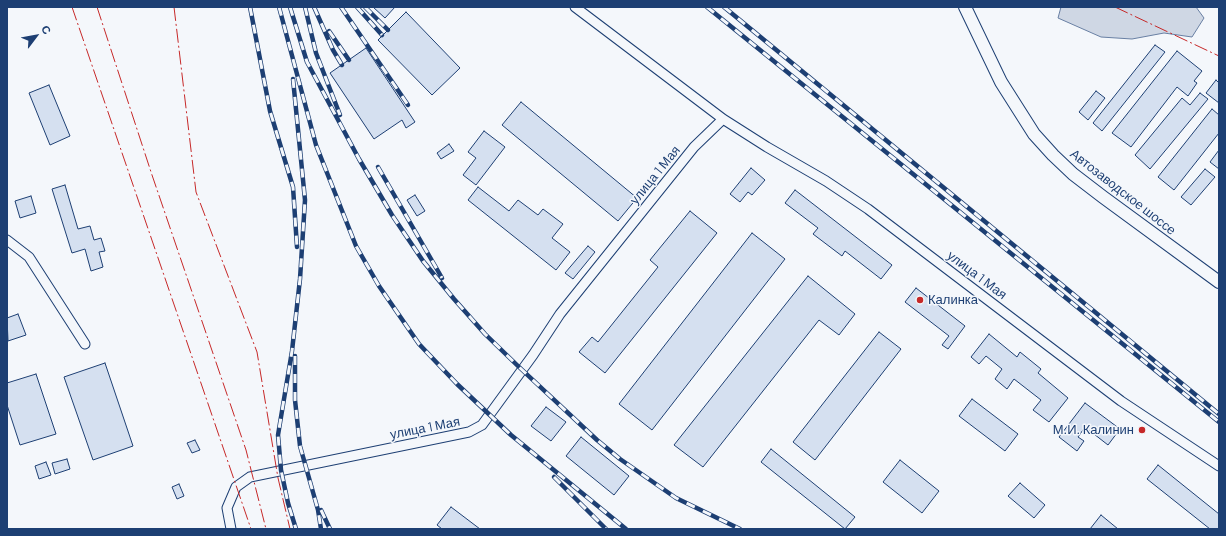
<!DOCTYPE html>
<meta charset="utf-8">
<style>
body{margin:0}
#map{position:relative;width:1226px;height:536px;overflow:hidden;background:#f4f7fb;font-family:Barlow,sans-serif}
canvas{display:block}
.frame{position:absolute;inset:0;border:8px solid #1d3f73;pointer-events:none}
.north{position:absolute;left:16px;top:16px;width:40px;height:40px;-webkit-text-stroke:3px #f4f7fb;paint-order:stroke;rotate:58deg;font-size:11px;font-weight:700;line-height:16px;text-align:center;color:#1d3f73}
.north::after{content:'';display:block;margin:auto;width:14px;height:18px;background:#1d3f73;clip-path:polygon(50% 0,100% 100%,50% 72%,0 100%)}
</style>
<div id="map">
<canvas width="1226" height="536"></canvas>
<div class="frame"></div>
<div class="north">С</div>
</div>
<script>
const ctx = document.querySelector('canvas').getContext('2d');
ctx.lineJoin = 'round';
function fillPath(path, color) {
  ctx.fillStyle = color;
  ctx.fill(path, 'evenodd');
}
function poly(rows) {
  const path = new Path2D();
  for (const r of rows) {
    path.moveTo(r[0], r[1]);
    for (let i = 2; i < r.length; i += 2) path.lineTo(r[i], r[i + 1]);
  }
  return path;
}
function strokePath(path, color, width, dash) {
  ctx.strokeStyle = color;
  ctx.lineWidth = width;
  ctx.lineCap = dash ? 'butt' : 'round';
  ctx.setLineDash(dash || []);
  ctx.stroke(path);
}
function drawText(font, color, halo, rows, align = 'center') {
  ctx.font = font + ' Barlow,sans-serif';
  ctx.lineWidth = 3;
  ctx.setLineDash([]);
  ctx.textBaseline = 'middle';
  ctx.strokeStyle = halo;
  ctx.fillStyle = color;
  for (const [text, x, y, turn = 0] of rows) {
    ctx.save();
    ctx.translate(x, y);
    ctx.rotate((+turn || 0) * Math.PI / 180);
    ctx.textAlign = isNaN(turn) ? turn : align;
    if (halo) ctx.strokeText(text, 0, 0);
    ctx.fillText(text, 0, 0);
    ctx.restore();
  }
}
const water = poly([
 [1061,7,1196,7,1204,18,1192,37,1164,33,1132,39,1101,37,1058,18,1061,7]
]);
fillPath(water, '#cfd7e4');
strokePath(water, '#687fa3', 1);
const building = poly([
 [373,7,395,7,385,18,373,7],
 [406,12,460,68,432,95,378,40,406,12],
 [1155,45,1165,52,1102,131,1093,123,1155,45],
 [366,48,415,122,406,128,402,120,374,139,330,73,366,48],
 [1177,51,1202,71,1194,81,1197,83,1188,96,1177,87,1131,147,1112,133,1177,51],
 [1216,80,1219,83,1219,103,1206,93,1216,80],
 [49,85,70,136,50,145,29,93,49,85],
 [1096,91,1105,98,1088,120,1079,112,1096,91],
 [1200,93,1208,99,1150,169,1135,155,1182,98,1190,105,1200,93],
 [521,102,637,198,618,221,502,125,521,102],
 [1212,109,1219,115,1219,133,1174,190,1158,177,1212,109],
 [484,131,505,147,476,185,463,175,476,158,468,152,484,131],
 [449,144,454,151,441,159,437,153,449,144],
 [1219,150,1219,169,1210,162,1219,150],
 [751,168,765,180,752,195,748,192,740,202,730,194,751,168],
 [1205,169,1215,177,1191,205,1181,197,1205,169],
 [65,185,78,229,90,226,94,240,101,238,105,251,99,252,103,267,91,271,85,249,72,253,52,189,65,185],
 [478,187,509,211,518,200,538,215,543,209,563,224,552,238,570,252,556,270,468,200,478,187],
 [795,190,892,265,881,279,845,251,842,256,813,234,818,228,785,203,795,190],
 [415,195,425,211,417,216,407,200,415,195],
 [31,196,36,213,20,218,15,201,31,196],
 [690,211,717,233,605,373,579,352,592,337,598,342,658,267,650,260,690,211],
 [752,233,785,259,652,430,619,404,752,233],
 [588,246,595,252,573,279,565,273,588,246],
 [808,276,855,314,839,335,819,320,703,467,674,445,808,276],
 [916,288,965,326,948,349,942,345,949,336,905,302,916,288],
 [18,314,26,335,8,341,7,318,18,314],
 [879,332,901,349,815,460,793,442,879,332],
 [989,334,1017,357,1020,352,1041,369,1038,373,1068,398,1049,422,1033,410,1041,400,1014,379,1007,389,995,379,1002,369,986,356,979,364,971,357,989,334],
 [105,363,133,446,93,460,64,377,105,363],
 [36,374,56,434,20,445,7,405,7,383,36,374],
 [972,399,1018,434,1005,451,959,416,972,399],
 [1085,403,1120,429,1108,445,1085,427,1078,437,1084,441,1077,451,1059,437,1085,403],
 [546,407,566,422,551,441,531,426,546,407],
 [581,437,629,476,614,495,566,456,581,437],
 [195,440,200,450,192,453,187,443,195,440],
 [771,449,855,517,845,529,761,462,771,449],
 [67,459,70,469,55,474,52,463,67,459],
 [900,460,939,491,922,513,883,482,900,460],
 [46,462,51,475,39,479,35,466,46,462],
 [1158,465,1219,514,1219,529,1210,529,1147,479,1158,465],
 [1020,483,1045,505,1034,518,1008,496,1020,483],
 [179,484,184,496,177,499,172,487,179,484],
 [451,507,480,529,442,529,437,525,451,507],
 [1101,515,1118,529,1090,529,1101,515]
]);
fillPath(building, '#d5e0f0');
strokePath(building, '#1d3f73', 1);
const minor = poly([
 [575,7,723,119,767,147,826,181,868,209,1121,401,1219,466],
 [7,240,29,257,85,344],
 [231,529,227,508,236,487,250,477,469,432,482,425,533,355,560,314,694,147,723,119]
]);
const secondary = poly([
 [965,7,1001,82,1034,134,1053,155,1073,174,1103,197,1219,282]
]);
strokePath(minor, '#1d3f73', 11);
strokePath(secondary, '#1d3f73', 14);
strokePath(minor, '#f4f7fb', 9);
strokePath(secondary, '#f4f7fb', 12);
const rail = poly([
 [250,7,270,111,293,187,297,247],
 [279,7,316,145,356,246,379,286,419,344,457,384,511,435,626,529],
 [290,7,307,62,359,159,392,215,423,261,454,299,485,334,519,367,597,440,620,459,676,498,740,529],
 [305,7,316,53,340,115],
 [314,7,333,50,342,65],
 [341,7,408,105],
 [357,7,382,35],
 [365,7,388,30],
 [707,7,1219,422],
 [724,7,1219,414],
 [329,31,349,60],
 [293,79,305,200,300,279,292,351,278,435,281,470,288,503,296,529],
 [378,167,442,278],
 [295,356,295,400,300,446,318,510,321,529],
 [554,477,606,529],
 [321,510,330,529]
]);
strokePath(rail, '#1d3f73', 4.5);
strokePath(rail, '#f4f7fb', 3, [9]);
strokePath(poly([
 [72,7,251,529],
 [97,7,152,175,246,450,266,529],
 [174,7,196,192,257,352,278,478,290,529],
 [1115,7,1219,56]
]), '#c62828', 1, [14, 3, 2, 3]);
for (const [x, y, r, color] of [
 [920,300,4,"#c62828"],
 [1142,430,4,"#c62828"]
]) {
  const dot = new Path2D();
  dot.arc(x, y, r, 0, 2 * Math.PI);
  ctx.fillStyle = color;
  ctx.fill(dot);
  strokePath(dot, '#f4f7fb', 1.5);
}
drawText('13px', '#1d3f73', '#f4f7fb', [
 ["улица 1 Мая",655,175,-51],
 ["Автозаводское шоссе",1123,192,38],
 ["улица 1 Мая",977,275,37],
 ["улица 1 Мая",425,428,-11]
]);
drawText('13px', '#1d3f73', '#f4f7fb', [
 ["Калинка",928,300],
 ["М.И. Калинин",1134,430,"right"]
], 'left');
</script>
